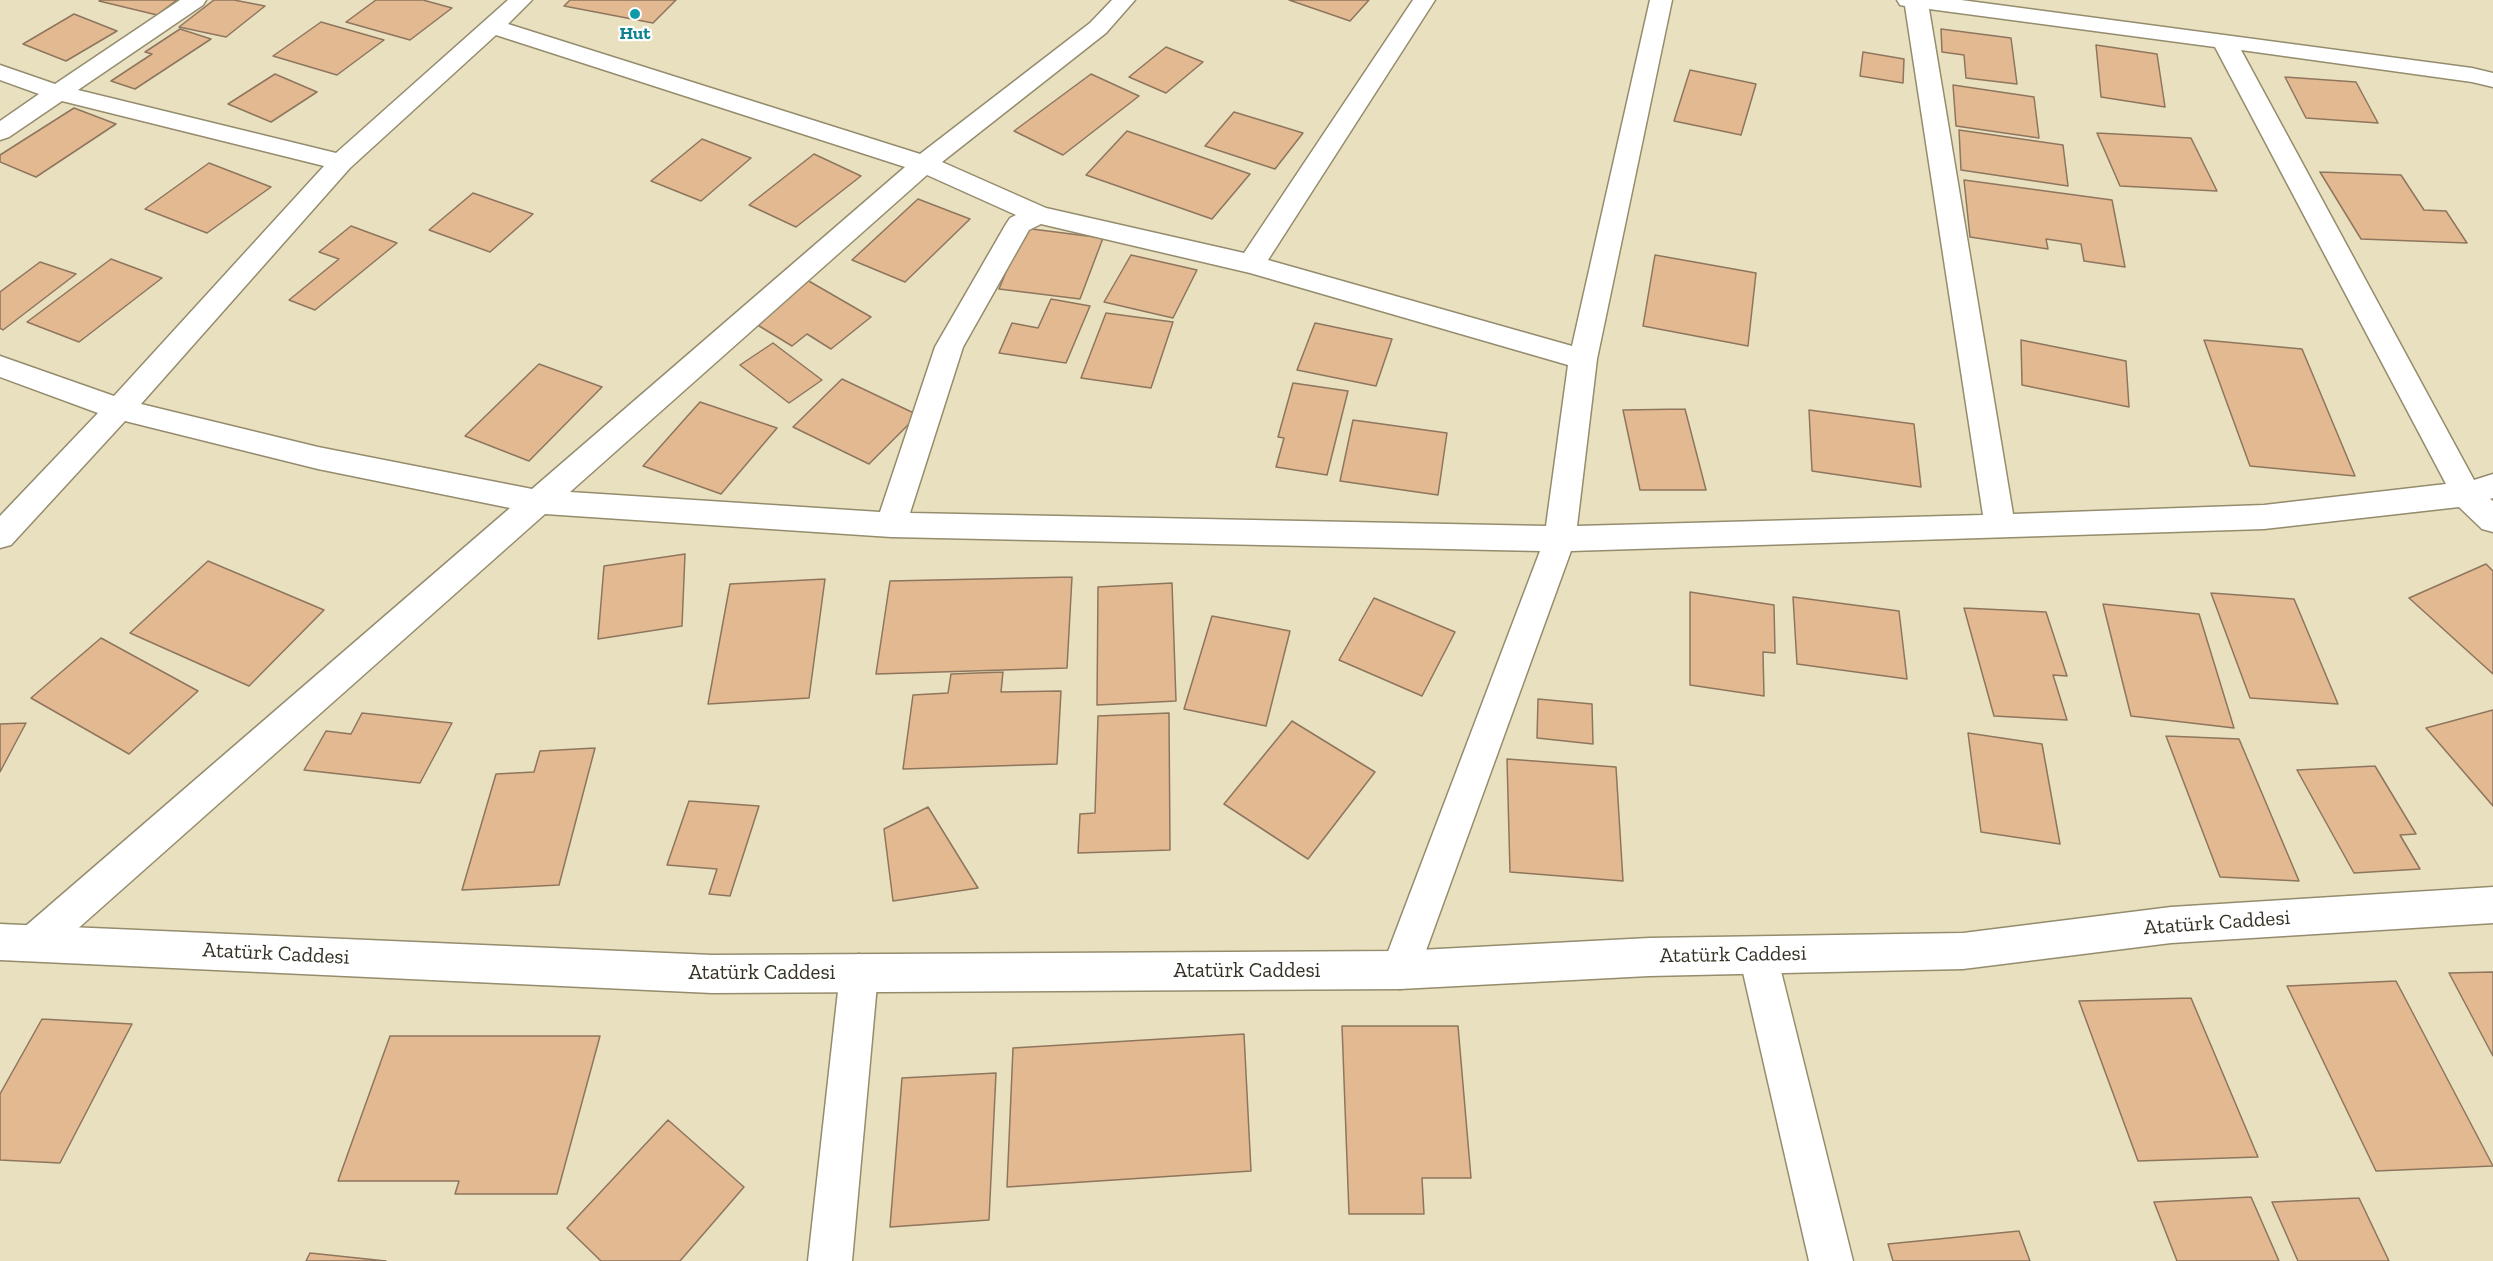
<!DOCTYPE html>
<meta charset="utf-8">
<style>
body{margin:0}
canvas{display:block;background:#e9e0bf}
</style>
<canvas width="2493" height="1261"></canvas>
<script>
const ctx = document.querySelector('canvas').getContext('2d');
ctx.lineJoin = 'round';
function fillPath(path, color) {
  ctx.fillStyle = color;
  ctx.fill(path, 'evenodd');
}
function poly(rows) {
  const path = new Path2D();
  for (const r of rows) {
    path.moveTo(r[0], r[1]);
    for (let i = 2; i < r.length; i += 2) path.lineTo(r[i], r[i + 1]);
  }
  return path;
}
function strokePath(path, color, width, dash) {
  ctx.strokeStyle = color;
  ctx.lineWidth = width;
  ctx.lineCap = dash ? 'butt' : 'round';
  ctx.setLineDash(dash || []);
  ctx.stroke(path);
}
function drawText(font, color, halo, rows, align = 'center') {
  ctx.font = font + ' "Zilla Slab",serif';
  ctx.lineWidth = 4.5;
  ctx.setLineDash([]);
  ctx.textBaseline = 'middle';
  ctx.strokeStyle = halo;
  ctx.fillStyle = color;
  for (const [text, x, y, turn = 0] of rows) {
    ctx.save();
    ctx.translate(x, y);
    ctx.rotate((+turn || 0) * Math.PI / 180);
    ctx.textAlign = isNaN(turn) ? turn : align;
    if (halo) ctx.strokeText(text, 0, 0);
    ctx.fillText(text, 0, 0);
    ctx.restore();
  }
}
const building = poly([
 [177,0,157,15,99,1,100,0,177,0],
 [214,0,234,0,265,6,226,37,179,27,214,0],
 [376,0,423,0,452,8,410,40,346,22,376,0],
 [570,0,676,0,653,23,564,6,570,0],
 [1289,0,1369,0,1350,21,1289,0],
 [74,14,117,31,66,61,23,44,74,14],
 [321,22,384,40,337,75,273,56,321,22],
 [180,29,211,39,135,89,111,81,152,54,145,52,180,29],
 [1941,29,2011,38,2017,84,1966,78,1964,55,1942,52,1941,29],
 [2096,45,2157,54,2165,107,2101,97,2096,45],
 [1166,47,1203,62,1166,93,1129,77,1166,47],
 [1863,52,1904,59,1903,83,1860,76,1863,52],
 [1690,70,1756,84,1741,135,1674,121,1690,70],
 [275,74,317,92,271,122,228,104,275,74],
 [1091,74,1139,96,1063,155,1014,131,1091,74],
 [2285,77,2356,82,2378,123,2306,118,2285,77],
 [1953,85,2034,97,2039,138,1956,126,1953,85],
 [74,108,116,124,36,177,0,162,0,155,74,108],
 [1234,112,1303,133,1275,169,1205,146,1234,112],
 [1959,130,2063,145,2068,186,1961,170,1959,130],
 [1127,131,1250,174,1212,219,1086,175,1127,131],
 [2097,133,2191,138,2217,191,2120,186,2097,133],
 [702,139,751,158,701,201,651,181,702,139],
 [814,154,861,176,796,227,749,205,814,154],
 [209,163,271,187,207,233,145,209,209,163],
 [2320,172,2401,175,2424,210,2446,211,2467,243,2361,239,2320,172],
 [1964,180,2112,200,2125,267,2084,261,2081,244,2046,239,2048,249,1970,237,1964,180],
 [473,193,533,214,490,252,429,230,473,193],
 [918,199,970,219,905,282,852,260,918,199],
 [351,226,397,243,315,310,289,300,339,259,319,252,351,226],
 [1024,228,1103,238,1080,299,999,289,1024,228],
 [1131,255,1197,270,1173,318,1104,302,1131,255],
 [1655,255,1756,273,1748,346,1643,326,1655,255],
 [111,259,162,278,79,342,27,322,111,259],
 [40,262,76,274,3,330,0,328,0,292,40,262],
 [807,280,871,317,831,349,807,334,792,346,751,321,807,280],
 [1051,299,1090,306,1066,363,999,353,1012,323,1038,328,1051,299],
 [1106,313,1173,322,1151,388,1081,378,1106,313],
 [1315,323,1392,339,1376,386,1297,370,1315,323],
 [2021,340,2126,361,2129,407,2022,385,2021,340],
 [2204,340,2302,349,2355,476,2250,466,2204,340],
 [773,343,822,380,789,403,740,365,773,343],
 [539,364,602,387,529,461,465,436,539,364],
 [842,379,918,415,869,464,793,427,842,379],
 [1293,383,1348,391,1327,475,1276,467,1284,438,1278,437,1293,383],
 [700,402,777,428,721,494,643,466,700,402],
 [1685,409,1706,490,1640,490,1623,410,1685,409],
 [1809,410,1914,424,1921,487,1812,471,1809,410],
 [1353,420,1447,433,1438,495,1340,481,1353,420],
 [685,554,682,626,598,639,604,566,685,554],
 [208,561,324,610,249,686,130,633,208,561],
 [2486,564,2493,571,2493,674,2409,598,2486,564],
 [1072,577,1067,668,876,674,890,581,1072,577],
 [825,579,809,698,708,704,730,584,825,579],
 [1172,583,1176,701,1097,705,1098,587,1172,583],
 [1690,592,1774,605,1775,653,1763,652,1764,696,1690,685,1690,592],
 [2211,593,2294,599,2338,704,2250,698,2211,593],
 [1793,597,1899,611,1907,679,1797,664,1793,597],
 [1374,598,1455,632,1422,696,1339,660,1374,598],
 [2103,604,2199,614,2234,728,2131,716,2103,604],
 [1964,608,2046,612,2067,676,2053,675,2067,720,1994,716,1964,608],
 [1212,616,1290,631,1266,726,1184,709,1212,616],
 [101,638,198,691,129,754,31,698,101,638],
 [1003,672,1001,692,1061,691,1057,764,903,769,913,695,948,693,951,674,1003,672],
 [1538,699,1592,704,1593,744,1537,738,1538,699],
 [2493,710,2493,806,2426,728,2493,710],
 [362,713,452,723,420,783,304,770,326,731,351,734,362,713],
 [1169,713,1170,850,1078,853,1080,814,1095,813,1098,716,1169,713],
 [1292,721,1375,772,1308,859,1224,804,1292,721],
 [26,723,0,772,0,724,26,723],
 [1968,733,2042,744,2060,844,1981,832,1968,733],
 [2166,736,2239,739,2299,881,2220,877,2166,736],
 [595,748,559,885,462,890,496,774,534,772,540,751,595,748],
 [1507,759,1616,767,1623,881,1510,872,1507,759],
 [2375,766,2416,834,2400,835,2420,869,2354,873,2297,770,2375,766],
 [689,801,759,806,730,896,709,894,717,869,667,865,689,801],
 [928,807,978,888,893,901,884,829,928,807],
 [2493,972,2493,1056,2449,973,2493,972],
 [2396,981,2493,1166,2376,1171,2287,986,2396,981],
 [2191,998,2258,1157,2138,1161,2079,1001,2191,998],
 [42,1019,132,1024,60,1163,0,1160,0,1094,42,1019],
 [1342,1026,1458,1026,1471,1178,1422,1178,1424,1214,1349,1214,1342,1026],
 [1244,1034,1251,1171,1007,1187,1013,1048,1244,1034],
 [390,1036,600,1036,557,1194,455,1194,459,1181,338,1181,390,1036],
 [996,1073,989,1220,890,1227,902,1078,996,1073],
 [668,1120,744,1187,680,1261,601,1261,567,1228,668,1120],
 [2251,1197,2279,1261,2177,1261,2154,1202,2251,1197],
 [2359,1198,2389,1261,2298,1261,2272,1202,2359,1198],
 [2019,1231,2030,1261,1893,1261,1888,1244,2019,1231],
 [310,1253,386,1261,306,1261,310,1253]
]);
fillPath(building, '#e3b991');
strokePath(building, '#8e765e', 1.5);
const minor = poly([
 [180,0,206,0,203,5,78,90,336,153,508,0,532,0,508,24,920,154,1090,23,1112,0,1135,0,1106,33,942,162,1046,208,1244,253,1413,0,1435,0,1268,260,1572,346,1650,0,1672,0,1597,359,1577,526,1983,515,1905,6,1900,5,1897,0,1961,0,2472,68,2493,73,2493,87,2472,82,2241,50,2474,480,2493,474,2493,498,2490,499,2493,501,2493,532,2482,529,2459,507,2264,529,1571,551,1419,970,1414,983,1400,989,1386,983,1381,970,1540,551,891,537,545,514,47,956,34,961,21,956,15,943,21,930,510,508,318,469,125,421,11,545,0,548,0,516,98,413,0,377,0,356,114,396,324,166,62,101,9,137,0,140,0,121,39,94,0,80,0,65,55,84,180,0],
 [1929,9,2215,47,2446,484,2264,505,2013,514,1929,9],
 [496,35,905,167,532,489,318,447,141,404,350,168,496,35],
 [927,175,1016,215,1010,218,1006,224,935,347,880,512,570,492,927,175],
 [1041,224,1250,273,1568,365,1546,526,910,513,963,347,1029,230,1041,224],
 [1758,937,1772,942,1777,955,1853,1261,1809,1261,1739,955,1744,942,1758,937],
 [859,954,873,960,878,973,852,1261,808,1261,840,973,845,960,859,954]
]);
const tertiary = poly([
 [2493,887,2493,923,2171,943,1963,969,1649,976,1400,989,712,993,0,960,0,924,712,955,1400,951,1649,938,1963,933,2171,907,2493,887]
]);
strokePath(minor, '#948c6d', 3);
strokePath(tertiary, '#948c6d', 3);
fillPath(minor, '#fff');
fillPath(tertiary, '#fff');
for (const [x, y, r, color] of [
 [635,14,6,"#0f9aa8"]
]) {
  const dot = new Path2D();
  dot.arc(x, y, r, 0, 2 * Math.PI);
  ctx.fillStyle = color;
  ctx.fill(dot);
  strokePath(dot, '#fff', 2);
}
drawText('bold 18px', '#0d838f', '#fff', [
 ["Hut",635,34]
]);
drawText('21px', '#363225', '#fff', [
 ["Atatürk Caddesi",2217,923,-4],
 ["Atatürk Caddesi",276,954,3],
 ["Atatürk Caddesi",1733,955,-1],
 ["Atatürk Caddesi",1247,971],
 ["Atatürk Caddesi",762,973]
]);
</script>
